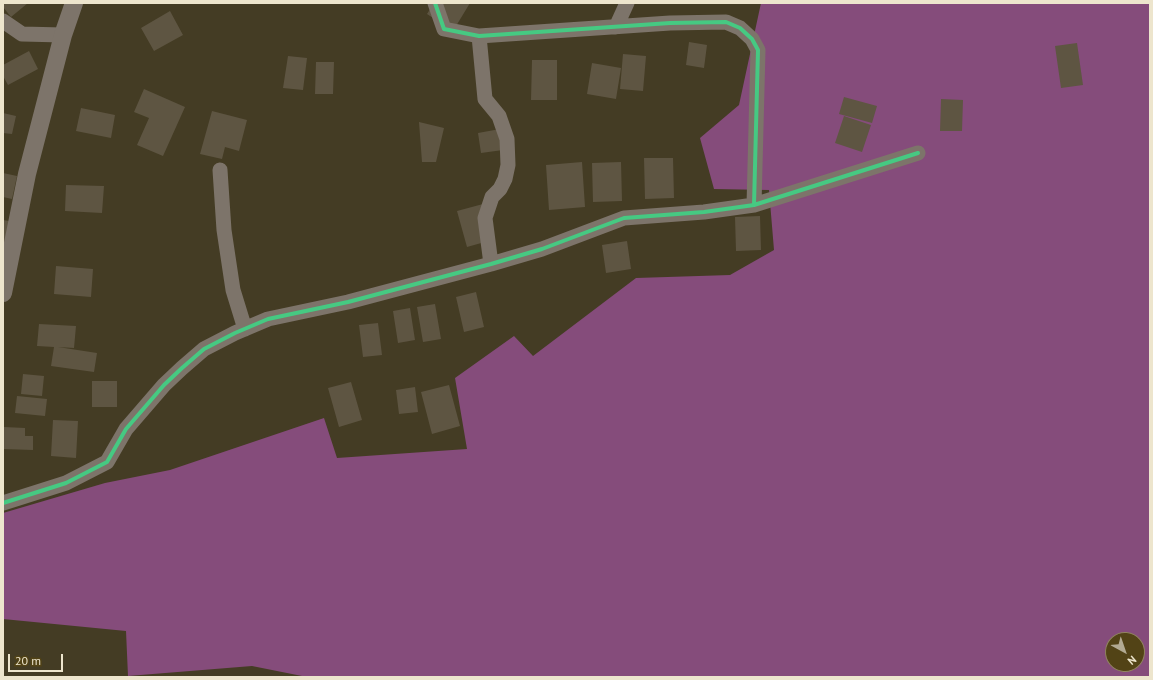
<!DOCTYPE html>
<style>
body{margin:0}
#map{position:relative;width:1153px;height:680px;overflow:hidden;background:#443c24;font-family:"PT Sans",sans-serif}
canvas{display:block}
.frame{position:absolute;inset:0;border:4px solid #ede5cd;pointer-events:none}
.north{position:absolute;left:1105px;top:632px;width:40px;height:40px;box-sizing:border-box;background:#524316;border:1px solid #90845f;border-radius:50%;rotate:140deg;font-size:11px;font-weight:700;line-height:16px;text-align:center;color:#ede5cd}
.north::after{content:'';display:block;margin:auto;width:14px;height:18px;background:#b2aa92;clip-path:polygon(50% 0,100% 100%,50% 72%,0 100%)}
.scale{position:absolute;left:8px;top:654px;width:55px;height:18px;box-sizing:border-box;border:2px solid #ede5cd;border-top:0;padding-left:5px;font-size:12px;line-height:14px;white-space:nowrap;color:#ede5cd;-webkit-text-stroke:3px #524316;paint-order:stroke}
</style>
<div id="map">
<canvas width="1153" height="680"></canvas>
<div class="frame"></div>
<div class="north">N</div>
<div class="scale">20 m</div>
</div>
<script>
const ctx = document.querySelector('canvas').getContext('2d');
ctx.lineJoin = 'round';
function fillPath(path, color) {
  ctx.fillStyle = color;
  ctx.fill(path, 'evenodd');
}
function poly(rows) {
  const path = new Path2D();
  for (const r of rows) {
    path.moveTo(r[0], r[1]);
    for (let i = 2; i < r.length; i += 2) path.lineTo(r[i], r[i + 1]);
  }
  return path;
}
function strokePath(path, color, width, dash) {
  ctx.strokeStyle = color;
  ctx.lineWidth = width;
  ctx.lineCap = dash ? 'butt' : 'round';
  ctx.setLineDash(dash || []);
  ctx.stroke(path);
}
fillPath(poly([
 [761,3,1150,3,1150,677,307,677,252,666,128,676,126,631,3,619,3,513,105,483,170,470,324,418,337,458,467,449,455,378,514,336,533,356,636,278,730,275,774,250,769,190,714,189,700,138,739,105],
 [1113,640,1137,640,1137,664,1113,664]
]), '#854c7b');
fillPath(poly([
 [3,3,28,3,11,17,3,7],
 [434,3,470,3,453,31,427,14],
 [170,11,183,35,154,51,141,28],
 [689,42,707,45,704,68,686,65],
 [1077,43,1083,85,1061,88,1055,46],
 [29,51,38,69,8,85,3,76,3,65],
 [623,54,646,56,643,91,620,89],
 [288,56,307,58,303,90,283,88],
 [532,60,557,60,557,100,531,100],
 [316,62,334,62,333,94,315,94],
 [592,63,621,68,616,99,587,94],
 [144,89,185,107,163,156,137,145,149,118,134,112],
 [844,97,877,106,872,123,839,114],
 [941,99,963,100,962,131,940,131],
 [81,108,115,115,111,138,76,131],
 [212,111,247,120,239,151,225,147,222,159,200,154],
 [3,113,16,116,12,134,3,133],
 [844,116,871,125,862,152,835,143],
 [419,122,444,128,436,162,422,162],
 [500,129,503,150,481,153,478,133],
 [644,158,673,158,674,198,645,199],
 [582,162,585,207,549,210,546,165],
 [621,162,622,201,593,202,592,163],
 [3,173,17,176,12,199,3,197],
 [66,185,104,186,102,213,65,211],
 [483,204,492,240,467,247,457,211],
 [760,216,761,250,736,251,735,217],
 [3,220,9,221,5,243,3,243],
 [627,241,631,269,606,273,602,245],
 [56,266,93,269,91,297,54,294],
 [476,292,484,327,464,332,456,297],
 [435,304,441,339,423,342,417,307],
 [410,308,415,340,398,343,393,311],
 [378,323,382,355,363,357,359,325],
 [39,324,76,326,74,348,58,347,97,353,94,372,51,366,54,347,37,346],
 [23,374,44,376,42,396,21,394],
 [92,381,117,381,117,407,92,407],
 [351,382,362,420,339,427,328,388],
 [449,385,460,426,432,434,421,392],
 [415,387,418,412,399,414,396,390],
 [17,396,47,399,45,416,15,413],
 [53,420,78,421,76,458,51,456],
 [4,427,25,428,25,436,33,436,33,450,3,449]
]), '#5e5542');
strokePath(poly([
 [435,3,444,29,479,36,670,23,726,22,740,28,752,39,758,50,754,205],
 [3,21,22,34,63,35],
 [616,27,627,3],
 [479,36,485,99,499,116,507,139,508,165,505,179,500,189,492,197,485,218,491,264],
 [220,170,224,230,233,290,245,329],
 [3,503,66,483,107,462,126,429,164,385,182,368,204,349,235,333,268,319,348,302,491,264,542,249,624,218,704,212,754,205,918,153]
]), '#7d746a', 15);
strokePath(poly([
 [3,293,27,174,63,35,74,3]
]), '#7d746a', 18);
strokePath(poly([
 [435,3,444,29,479,36,670,23,726,22,740,28,752,39,758,50,754,205],
 [3,503,66,483,107,462,126,429,164,385,182,368,204,349,235,333,268,319,348,302,491,264,542,249,624,218,704,212,754,205,918,153]
]), '#46c982', 4);
</script>
